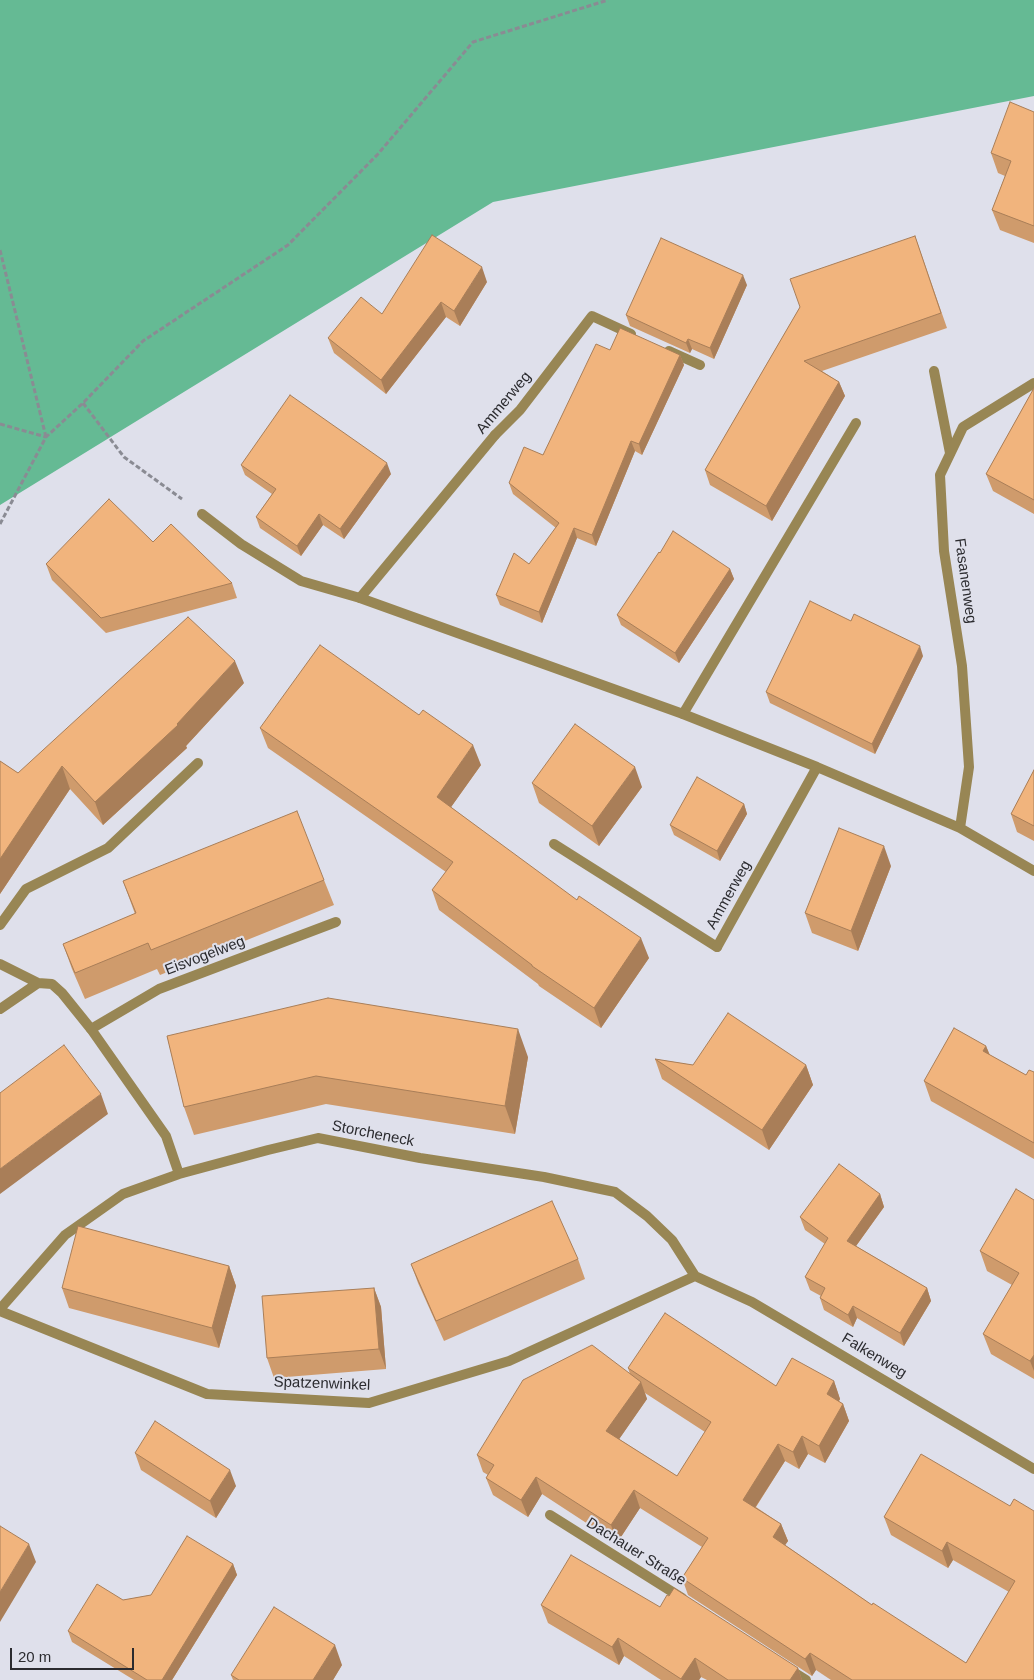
<!DOCTYPE html>
<meta charset="utf-8">
<style>
body{margin:0}
#map{position:relative;width:1034px;height:1680px;overflow:hidden;background:#dfe0eb;font-family:Arial,sans-serif}
canvas{display:block}
.scale{position:absolute;left:10px;top:1648px;width:124px;height:22px;box-sizing:border-box;border:2px solid #2b2b2f;border-top:0;padding-left:6px;font-size:15px;line-height:18px;white-space:nowrap;color:#2b2b2f;-webkit-text-stroke:4px #dfe0eb;paint-order:stroke}
</style>
<div id="map">
<canvas width="1034" height="1680"></canvas>
<div class="scale">20 m</div>
</div>
<script>
const ctx = document.querySelector('canvas').getContext('2d');
ctx.lineJoin = 'round';
function fillPath(path, color) {
  ctx.fillStyle = color;
  ctx.fill(path, 'evenodd');
}
function poly(rows) {
  const path = new Path2D();
  for (const r of rows) {
    path.moveTo(r[0], r[1]);
    for (let i = 2; i < r.length; i += 2) path.lineTo(r[i], r[i + 1]);
  }
  return path;
}
function strokePath(path, color, width, dash) {
  ctx.strokeStyle = color;
  ctx.lineWidth = width;
  ctx.lineCap = dash ? 'butt' : 'round';
  ctx.setLineDash(dash || []);
  ctx.stroke(path);
}
function drawText(font, color, halo, rows, align = 'center') {
  ctx.font = font + ' Arial,sans-serif';
  ctx.lineWidth = 4;
  ctx.setLineDash([]);
  ctx.textBaseline = 'middle';
  ctx.strokeStyle = halo;
  ctx.fillStyle = color;
  for (const [text, x, y, turn = 0] of rows) {
    ctx.save();
    ctx.translate(x, y);
    ctx.rotate((+turn || 0) * Math.PI / 180);
    ctx.textAlign = isNaN(turn) ? turn : align;
    if (halo) ctx.strokeText(text, 0, 0);
    ctx.fillText(text, 0, 0);
    ctx.restore();
  }
}
fillPath(poly([
 [0,0,1034,0,1034,96,493,202,0,505]
]), '#65ba94');
strokePath(poly([
 [0,250,46,437],
 [83,403,124,457,182,499],
 [0,424,46,437],
 [0,524,46,437,83,403,143,341,288,245,378,154,473,42,608,0]
]), '#8a8b93', 3, [5, 2.5]);
strokePath(poly([
 [669,351,700,365],
 [934,371,950,453],
 [495,435,520,410,592,316,631,334],
 [202,514,241,544,301,581,360,598],
 [683,714,856,423],
 [554,844,717,947],
 [0,925,26,889,108,848,198,763],
 [91,1029,159,989,336,922],
 [550,1515,682,1598],
 [790,1670,806,1680]
]), '#988654', 10);
strokePath(poly([
 [495,435,360,598,683,714,817,767,960,828,1034,871],
 [960,828,969,767,962,666,944,551,940,475,963,427,1034,383],
 [717,947,817,767],
 [0,964,38,983,52,984,62,993,91,1029,166,1136,179,1174],
 [0,1009,38,983],
 [695,1276,752,1302,1034,1469],
 [0,1309,65,1235,123,1194,179,1174,268,1150,318,1138,420,1158,544,1177,615,1192,647,1216,672,1240,695,1276],
 [0,1311,207,1394,369,1403,509,1361,695,1276]
]), '#988654', 10);
fillPath(poly([
 [1034,112,1034,243,1000,230,992,210,1005,176,998,173,991,153],
 [915,236,947,328,822,371,839,382,845,396,772,521,710,485,705,470,800,307],
 [487,282,460,326,446,317,386,394,334,353,328,338],
 [747,285,714,359,692,349,690,353,630,326,626,315],
 [610,350,680,355,684,365,642,455,635,451,596,546,577,538,542,623,500,605,496,595,529,564,556,528,513,494,509,483,543,455],
 [1034,388,1034,514,993,491,986,474],
 [241,465,391,474,344,539,323,525,301,556,260,528,256,517,272,494,245,475],
 [153,542,232,583,237,598,106,633,52,580,46,564],
 [730,569,734,579,679,663,621,625,617,615],
 [923,656,875,754,770,703,766,692],
 [244,683,186,746,187,748,103,825,70,789,0,894,0,761,18,773],
 [260,728,481,765,451,807,649,958,601,1028,539,986,538,984,439,910,432,890,446,872,268,748],
 [1034,770,1034,841,1017,832,1011,814],
 [532,783,642,787,599,846,539,803],
 [744,804,747,814,720,861,674,835,670,825],
 [891,866,858,951,812,933,805,913],
 [324,880,334,905,160,975,157,969,85,999,72,969,63,944,135,914,123,881],
 [167,1036,528,1057,515,1134,326,1104,194,1135,184,1107],
 [986,1046,990,1055,1026,1075,1034,1072,1034,1159,931,1101,924,1081],
 [655,1059,693,1065,806,1065,813,1085,769,1150,662,1079],
 [880,1194,884,1207,856,1246,927,1288,931,1301,904,1346,857,1318,853,1327,824,1310,820,1298,821,1296,810,1290,805,1277,825,1244,805,1230,800,1217],
 [1034,1200,1034,1379,991,1354,983,1334,1012,1285,987,1271,980,1251],
 [578,1259,585,1279,444,1341,418,1283,411,1264],
 [229,1266,236,1286,219,1348,69,1308,62,1288],
 [374,1288,381,1307,386,1369,274,1378,267,1358],
 [628,1368,776,1386,834,1381,840,1399,839,1401,843,1404,849,1421,825,1463,808,1454,799,1469,785,1461,756,1507,781,1524,788,1541,785,1545,872,1605,966,1663,1009,1592,953,1560,948,1568,891,1535,884,1517,1010,1506,1034,1680,831,1680,816,1670,812,1676,688,1595,682,1578,702,1547,640,1508,617,1543,542,1494,528,1517,493,1495,486,1478,488,1475,483,1472,477,1455,630,1374],
 [645,1393,705,1432,677,1476,619,1439,647,1399],
 [135,1453,236,1486,216,1518,141,1470],
 [233,1564,237,1575,172,1680,134,1680,72,1642,68,1631,123,1600,151,1595],
 [541,1605,660,1607,798,1668,802,1680,707,1680,701,1677,699,1680,661,1680,624,1656,619,1665,548,1623],
 [342,1665,333,1680,233,1680,231,1675]
]), '#cf9b6c');
fillPath(poly([
 [482,267,487,282,460,326,454,311],
 [743,275,747,285,714,359,710,348],
 [441,302,446,317,386,394,381,380],
 [688,339,692,349,690,353,686,343],
 [680,355,684,365,642,455,639,444],
 [839,382,845,396,772,521,766,506],
 [631,441,635,451,596,546,592,535],
 [387,463,391,474,344,539,340,529],
 [319,514,323,525,301,556,297,546],
 [574,528,577,538,542,623,539,612],
 [730,569,734,579,679,663,675,653],
 [920,646,923,656,875,754,872,744],
 [235,661,244,683,186,746,187,748,103,825,95,802,177,724],
 [473,745,481,765,444,817,437,797],
 [62,766,70,789,0,894,0,859],
 [635,767,642,787,599,846,592,826],
 [744,804,747,814,720,861,717,851],
 [884,846,891,866,858,951,851,931],
 [641,938,649,958,601,1028,594,1008],
 [518,1029,528,1057,515,1134,505,1106],
 [986,1046,994,1066,983,1051],
 [806,1065,813,1085,769,1150,762,1130],
 [101,1094,108,1114,0,1194,0,1169],
 [880,1194,884,1207,851,1253,847,1241],
 [229,1266,236,1286,219,1348,212,1328],
 [374,1288,381,1307,386,1369,379,1349],
 [927,1288,931,1301,904,1346,900,1333],
 [853,1306,857,1318,853,1327,848,1315],
 [1034,1355,1034,1371,1030,1361],
 [834,1381,840,1399,833,1412,827,1394],
 [641,1382,647,1399,613,1448,606,1431],
 [843,1404,849,1421,825,1463,819,1446],
 [802,1436,808,1454,799,1469,793,1452],
 [778,1444,785,1461,749,1517,743,1500],
 [230,1470,236,1486,216,1518,210,1501],
 [536,1477,542,1494,528,1517,521,1500],
 [634,1490,640,1508,617,1543,611,1525],
 [781,1524,788,1541,779,1554,773,1537],
 [947,1542,953,1560,948,1568,942,1551],
 [29,1544,36,1562,0,1622,0,1592],
 [233,1564,237,1575,172,1680,162,1680],
 [618,1638,624,1656,619,1665,612,1647],
 [335,1645,342,1665,333,1680,313,1680],
 [810,1653,816,1670,812,1676,805,1659],
 [695,1658,701,1677,699,1680,682,1680,681,1679],
 [798,1668,802,1680,790,1680]
]), '#a97e58');
const building = poly([
 [1010,102,1034,112,1034,226,992,210,1011,161,991,153,1010,102],
 [432,235,482,267,454,311,441,302,381,380,328,338,361,297,382,314,432,235],
 [915,236,941,313,804,361,839,382,766,506,705,470,800,307,790,279,915,236],
 [661,238,743,275,710,348,688,339,686,343,626,315,661,238],
 [620,328,680,355,639,444,631,441,592,535,574,528,539,612,496,595,514,553,529,564,559,523,509,483,524,447,543,455,596,344,610,350,620,328],
 [1034,388,1034,500,986,474,1034,388],
 [290,395,387,463,340,529,319,514,297,546,256,517,276,489,241,465,290,395],
 [109,499,153,542,171,524,232,583,101,618,46,564,109,499],
 [673,531,730,569,675,653,617,615,659,552,660,553,673,531],
 [810,601,851,621,854,614,920,646,872,744,766,692,810,601],
 [188,617,235,661,177,724,178,725,95,802,62,766,0,859,0,761,18,773,188,617],
 [320,645,419,715,423,710,473,745,437,797,577,900,579,896,641,938,594,1008,532,966,532,965,432,890,453,862,260,728,320,645],
 [575,724,635,767,592,826,532,783,575,724],
 [1034,770,1034,826,1011,814,1034,770],
 [697,777,744,804,717,851,670,825,697,777],
 [297,811,324,880,151,950,148,943,75,973,63,944,136,913,123,881,297,811],
 [839,828,884,846,851,931,805,913,839,828],
 [328,998,518,1029,505,1106,316,1076,184,1107,167,1036,328,998],
 [728,1013,806,1065,762,1130,655,1059,693,1065,728,1013],
 [954,1028,986,1046,983,1051,1026,1075,1029,1070,1034,1072,1034,1143,924,1081,954,1028],
 [64,1045,101,1094,0,1169,0,1093,64,1045],
 [839,1164,880,1194,847,1241,927,1288,900,1333,853,1306,848,1315,820,1298,825,1288,805,1277,828,1238,800,1217,839,1164],
 [1016,1189,1034,1200,1034,1355,1030,1361,983,1334,1019,1273,980,1251,1016,1189],
 [552,1201,578,1259,436,1321,411,1264,552,1201],
 [78,1226,229,1266,212,1328,62,1288,78,1226],
 [374,1288,379,1349,267,1358,262,1296,374,1288],
 [665,1313,776,1386,792,1358,834,1381,827,1394,843,1404,819,1446,802,1436,793,1452,778,1444,743,1500,781,1524,773,1537,872,1605,873,1603,966,1663,1015,1581,947,1542,942,1551,884,1517,921,1454,1010,1506,1014,1499,1034,1511,1034,1680,852,1680,810,1653,805,1659,682,1578,708,1538,634,1490,611,1525,536,1477,521,1500,486,1478,494,1465,477,1455,523,1380,592,1345,641,1382,606,1431,677,1476,711,1422,628,1368,665,1313],
 [155,1421,230,1470,210,1501,135,1453,155,1421],
 [0,1526,29,1544,0,1592,0,1526],
 [187,1536,233,1564,162,1680,147,1680,68,1631,97,1584,123,1600,151,1595,187,1536],
 [571,1555,660,1607,667,1595,669,1596,674,1588,798,1668,790,1680,728,1680,695,1658,681,1679,618,1638,612,1647,541,1605,571,1555],
 [274,1607,335,1645,313,1680,239,1680,231,1675,274,1607]
]);
fillPath(building, '#f1b47d');
strokePath(building, '#a97e58', 1);
drawText('15px', '#2b2b2f', '#dfe0eb', [
 ["Ammerweg",504,403,-50],
 ["Fasanenweg",965,581,82],
 ["Ammerweg",729,895,-61],
 ["Eisvogelweg",205,956,-21],
 ["Storcheneck",373,1134,11],
 ["Falkenweg",874,1356,31],
 ["Spatzenwinkel",322,1384,2],
 ["Dachauer Straße",636,1552,32]
]);
</script>
